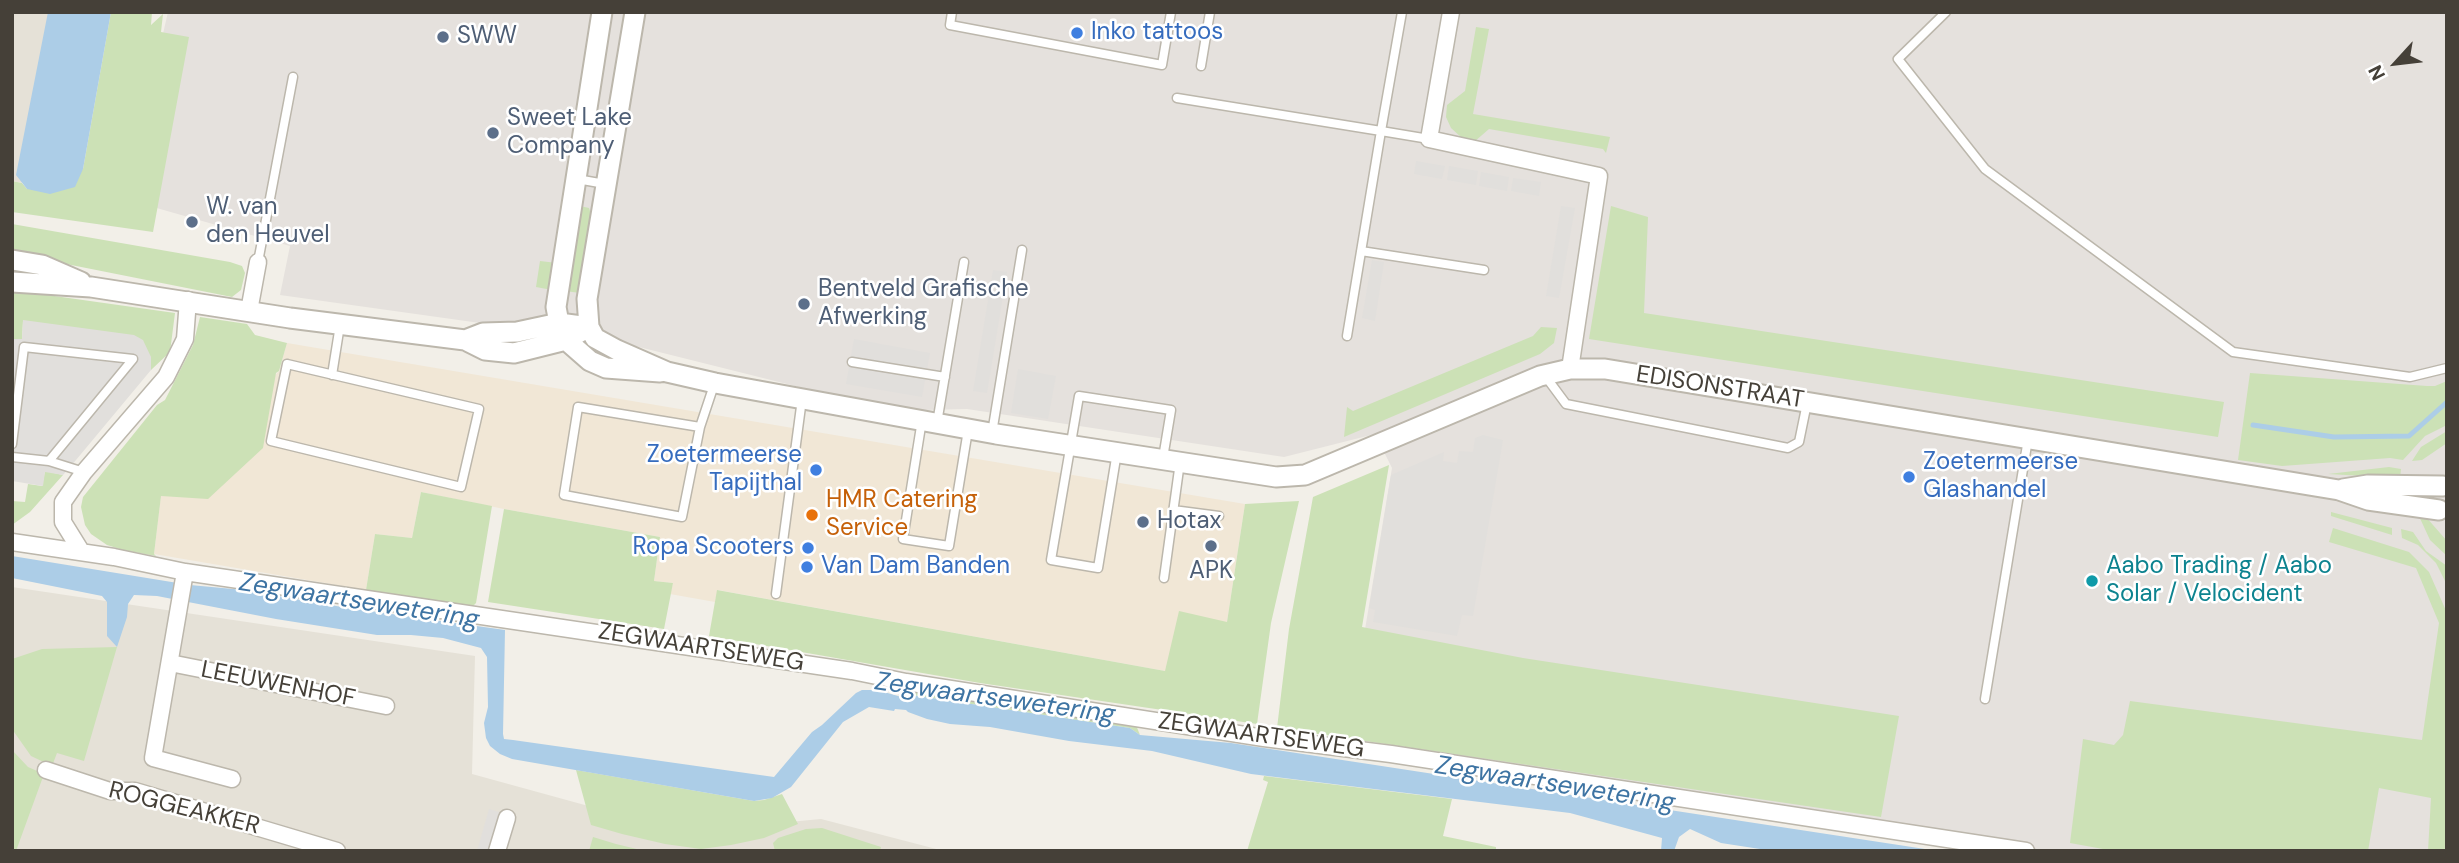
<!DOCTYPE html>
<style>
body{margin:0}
#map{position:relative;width:2459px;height:863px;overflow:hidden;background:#f2efe8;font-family:"DM Sans",sans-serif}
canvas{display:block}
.frame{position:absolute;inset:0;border:14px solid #454038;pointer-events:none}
.north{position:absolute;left:2361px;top:28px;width:70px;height:70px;-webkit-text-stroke:5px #fff;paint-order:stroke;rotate:243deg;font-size:19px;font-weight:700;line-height:28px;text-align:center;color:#454038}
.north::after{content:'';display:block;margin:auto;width:24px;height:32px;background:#454038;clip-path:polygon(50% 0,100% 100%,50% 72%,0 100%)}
</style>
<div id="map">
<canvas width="2459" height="863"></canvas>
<div class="frame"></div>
<div class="north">N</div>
</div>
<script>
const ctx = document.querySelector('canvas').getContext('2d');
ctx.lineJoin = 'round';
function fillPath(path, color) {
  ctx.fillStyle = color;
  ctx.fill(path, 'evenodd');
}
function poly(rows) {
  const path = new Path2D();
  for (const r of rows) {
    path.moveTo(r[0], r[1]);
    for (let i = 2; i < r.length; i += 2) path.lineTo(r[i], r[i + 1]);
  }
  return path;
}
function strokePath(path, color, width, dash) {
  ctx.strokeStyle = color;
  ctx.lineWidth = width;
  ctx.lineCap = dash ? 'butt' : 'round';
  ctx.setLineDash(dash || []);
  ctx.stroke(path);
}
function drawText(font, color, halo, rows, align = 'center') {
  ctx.font = font + ' "DM Sans",sans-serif';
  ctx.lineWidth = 5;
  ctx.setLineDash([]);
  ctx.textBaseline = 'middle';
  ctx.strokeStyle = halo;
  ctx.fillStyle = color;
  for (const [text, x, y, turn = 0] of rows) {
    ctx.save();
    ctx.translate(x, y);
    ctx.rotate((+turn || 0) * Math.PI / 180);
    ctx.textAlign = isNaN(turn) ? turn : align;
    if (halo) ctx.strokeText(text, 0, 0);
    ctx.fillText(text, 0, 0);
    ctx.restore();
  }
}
fillPath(poly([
 [12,12,68,12,35,185,12,181],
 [12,587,475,656,472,774,683,832,821,819,944,851,12,851]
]), '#e5e1d7');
fillPath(poly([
 [287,343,1245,504,1227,622,1165,671,718,590,715,602,670,594,673,583,654,581,660,537,504,509,421,492,412,538,375,534,366,590,154,554,161,495,279,371]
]), '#f1e7d6');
fillPath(poly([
 [168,12,2447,12,2447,851,2046,851,1347,737,1392,468,1375,434,1284,457,967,409,923,410,815,391,623,343,280,295,290,246,125,199]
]), '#e5e1dd');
fillPath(poly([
 [111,12,152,12,151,25,163,14,161,32,189,37,153,232,12,212,12,181,22,183,27,189,83,169],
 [1476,27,1489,29,1473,114,1610,137,1606,153,1603,149,1489,129,1474,142,1462,138,1451,128,1446,117,1447,105,1465,91],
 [580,206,589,208,593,220,580,293,565,291],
 [1611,206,1648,217,1644,313,2224,402,2218,437,1589,339],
 [12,224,230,262,242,266,245,273,241,290,232,297,41,259,12,256],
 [540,261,557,263,552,290,536,287],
 [12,290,175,313,170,352,151,370,151,357,23,321,22,340,12,339],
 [200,317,247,324,255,335,287,343,279,371,276,373,263,448,208,499,161,496,154,554,156,556,123,550,107,545,91,534,85,525,81,507,83,497,157,405,165,400,193,345],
 [1541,327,1557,328,1554,343,1540,354,1344,437,1347,407,1353,411,1533,336],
 [2250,373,2427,386,2435,386,2447,381,2447,425,2425,436,2403,460,2390,458,2282,466,2238,460],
 [2447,431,2447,443,2422,460,2412,461,2421,447],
 [1389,465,1362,627,1523,658,1899,716,1881,817,1277,728,1289,629,1313,497],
 [2389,467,2401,469,2400,478,2328,474],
 [45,471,63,475,30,512,12,525,12,501,25,502,28,484,42,486],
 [421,492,492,506,476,603,473,606,366,590,375,534,412,538],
 [1299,501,1271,623,1257,724,980,683,709,636,717,590,1165,671,1179,611,1227,622,1245,504],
 [504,509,660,537,654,581,673,583,664,629,488,602],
 [2331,512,2392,528,2392,535,2331,516],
 [2418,514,2426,517,2447,541,2447,556,2430,540],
 [2333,528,2409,552,2429,572,2447,613,2447,851,2428,851,2431,798,2379,788,2368,851,2114,851,2070,843,2083,739,2114,745,2123,735,2130,701,2422,740,2439,623,2416,568,2329,542],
 [2401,529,2413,532,2426,551,2447,566,2447,585,2436,563,2418,545,2402,538],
 [117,647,84,761,57,753,52,766,31,756,12,729,12,659,42,649],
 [915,691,1136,725,1140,735,1130,728,912,695],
 [12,750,28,767,44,774,16,851,12,851],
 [576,770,754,801,764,800,782,794,798,824,764,838,731,845,701,849,665,844,622,834,591,825],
 [1264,776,1452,799,1443,836,1496,847,1496,851,1247,851,1268,782,1263,780],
 [822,828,881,847,880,851,775,851,773,843,778,838,806,829],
 [593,837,616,844,645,851,589,851]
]), '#cce1b6');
fillPath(poly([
 [1416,161,1445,166,1442,179,1414,174],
 [1449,166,1478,171,1476,185,1447,180],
 [1481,172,1509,177,1507,191,1479,186],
 [1513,178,1541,182,1539,196,1511,191],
 [1561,206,1575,208,1559,298,1546,296],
 [1372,260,1384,262,1375,321,1362,318],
 [993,270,1007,272,987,393,973,391],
 [23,320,134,335,143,340,151,357,151,370,76,460,63,475,45,472,43,486,12,481,12,339,22,339],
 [854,339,930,353,922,397,846,384],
 [1018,369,1056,376,1048,419,1011,413],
 [1483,435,1503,440,1473,616,1462,615,1457,636,1373,622,1375,610,1369,608,1391,475,1444,452,1443,461,1457,463,1459,451,1473,452,1475,438],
 [489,809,499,812,488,851,477,851]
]), '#e1dfdc');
fillPath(poly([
 [48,12,111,12,83,169,75,187,50,194,27,189,16,175],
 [12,556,190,585,244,590,342,607,505,630,503,734,504,739,513,740,774,777,812,732,822,725,856,693,862,690,877,690,898,696,910,698,912,695,1130,728,1140,735,1231,743,1938,851,1773,851,1721,843,1690,829,1679,837,1674,851,1661,851,1662,838,1570,813,1251,774,1152,751,1069,741,990,727,950,724,927,719,908,712,906,710,895,709,894,711,869,707,843,722,791,787,772,798,754,801,512,759,500,754,490,746,486,738,484,723,488,707,487,657,481,648,443,638,411,635,377,635,276,619,157,596,134,595,128,604,127,617,117,647,107,636,107,602,102,596,12,578]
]), '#accde7');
strokePath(poly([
 [2253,425,2334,437,2409,436,2447,402]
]), '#accde7', 5);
const service = poly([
 [952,12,950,25,1162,65,1171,12],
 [1946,12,1898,59,1985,169,2233,352,2410,377,2447,368],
 [1201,66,1210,12],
 [1177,98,1381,131,1402,12],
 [577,179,605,184],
 [1361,251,1484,270],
 [258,262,293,77],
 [1347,336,1381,131,1429,139],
 [852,362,945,377],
 [287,364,479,409,461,487,271,441,287,364],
 [332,375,340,325],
 [1546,377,1566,404,1788,448,1799,442,1807,403],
 [922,420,903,539,949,546,968,430],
 [937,423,964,262],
 [700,427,578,407,564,495,682,517,700,427,714,385],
 [992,433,1022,250],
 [12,444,24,347,133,359,49,461],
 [1117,452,1098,568,1051,560,1079,396,1171,410,1163,458],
 [12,457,49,461,84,472],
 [1173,510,1219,516],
 [1164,578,1180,462],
 [776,594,802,399],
 [1985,699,2028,439]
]);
const minor = poly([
 [1451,12,1429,139,1599,176,1570,369],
 [249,311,258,262],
 [12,542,114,557,185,572,852,671,906,682,1264,738,1391,754,2026,851],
 [81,551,63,522,63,502,84,472,166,377,185,339,188,300],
 [185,572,153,758,232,779],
 [170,663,386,706],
 [46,770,110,791,135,791,337,851],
 [497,851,507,818]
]);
const tertiary = poly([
 [602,12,556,307,559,323,566,340,590,361,606,368,660,372],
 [12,260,42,265,81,282],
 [12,282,91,287,290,318,465,340,485,350,514,353,566,340,589,327,587,299,635,12],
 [465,340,483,333,517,332,559,323,589,327,595,338,617,350,667,372,715,383,996,434,1276,477,1305,475,1540,376,1570,369,1605,369,2339,490,2368,500,2439,510],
 [2343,489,2368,485,2443,486]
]);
strokePath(service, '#bcb7ac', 11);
strokePath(minor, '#bcb7ac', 19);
strokePath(tertiary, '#bcb7ac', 23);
strokePath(service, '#fff', 8);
strokePath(minor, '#fff', 16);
strokePath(tertiary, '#fff', 19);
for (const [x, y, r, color] of [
 [1077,33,7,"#3f7fe0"],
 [443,37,7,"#5c6f8a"],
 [493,133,7,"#5c6f8a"],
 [192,222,7,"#5c6f8a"],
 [804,304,7,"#5c6f8a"],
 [816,470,7,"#3f7fe0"],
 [1909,477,7,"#3f7fe0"],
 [812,515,7,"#e8710a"],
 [1143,522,7,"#5c6f8a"],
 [1211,546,7,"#5c6f8a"],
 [808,548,7,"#3f7fe0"],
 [807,567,7,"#3f7fe0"],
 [2092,581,7,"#0f9aa8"]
]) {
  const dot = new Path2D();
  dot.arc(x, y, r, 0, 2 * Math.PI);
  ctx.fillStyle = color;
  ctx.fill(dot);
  strokePath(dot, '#fff', 2.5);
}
drawText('24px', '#366cbe', '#fff', [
 ["Inko tattoos",1091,33],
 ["Zoetermeerse",802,456,"right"],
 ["Tapijthal",802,484,"right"],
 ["Zoetermeerse",1923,463],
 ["Glashandel",1923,491],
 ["Ropa Scooters",794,548,"right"],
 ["Van Dam Banden",821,567]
], 'left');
drawText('24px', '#4e5e75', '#fff', [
 ["SWW",457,37],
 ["Sweet Lake",507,119],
 ["Company",507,147],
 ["W. van",206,208],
 ["den Heuvel",206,236],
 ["Bentveld Grafische",818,290],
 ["Afwerking",818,318],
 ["Hotax",1157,522],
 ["APK",1211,572,"center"]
], 'left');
drawText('24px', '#454038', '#fff', [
 ["EDISONSTRAAT",1720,388,9],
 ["ZEGWAARTSEWEG",701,648,9],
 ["LEEUWENHOF",278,685,11],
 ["ZEGWAARTSEWEG",1261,736,8],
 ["ROGGEAKKER",184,809,14]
]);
drawText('24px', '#c56008', '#fff', [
 ["HMR Catering",826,501],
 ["Service",826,529]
], 'left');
drawText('24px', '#0d838f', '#fff', [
 ["Aabo Trading / Aabo",2106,567],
 ["Solar / Velocident",2106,595]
], 'left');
drawText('italic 26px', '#3e74a3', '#fff', [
 ["Zegwaartsewetering",359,602,9],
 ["Zegwaartsewetering",995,699,8],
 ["Zegwaartsewetering",1555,785,9]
]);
</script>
